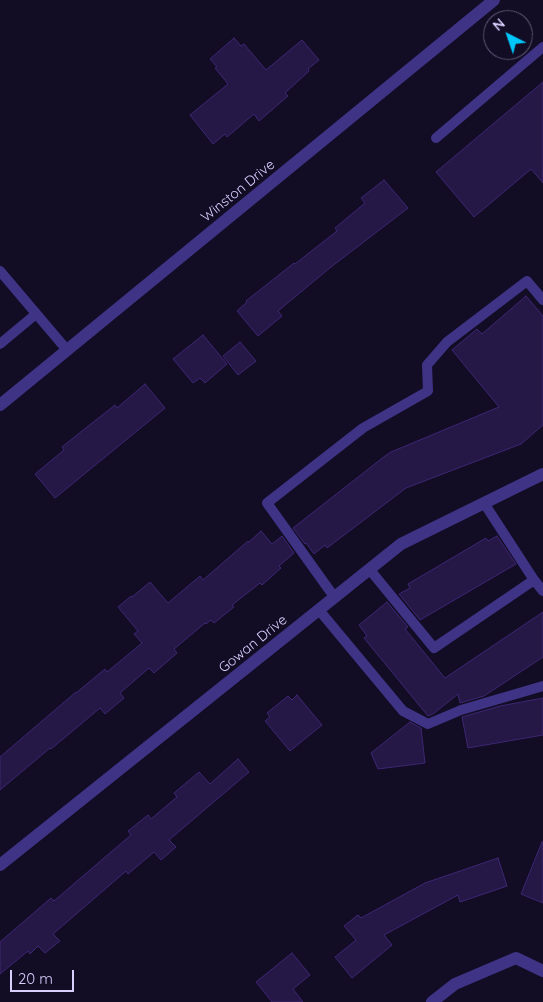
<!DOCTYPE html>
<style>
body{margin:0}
#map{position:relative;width:543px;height:1002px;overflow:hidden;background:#120c24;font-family:Quicksand,sans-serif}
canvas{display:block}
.north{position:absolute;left:483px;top:10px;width:50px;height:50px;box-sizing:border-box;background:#120c24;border:1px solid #625a7c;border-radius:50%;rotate:319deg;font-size:14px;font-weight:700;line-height:20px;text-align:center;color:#d9cfff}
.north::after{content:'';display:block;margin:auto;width:18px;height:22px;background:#00c7fa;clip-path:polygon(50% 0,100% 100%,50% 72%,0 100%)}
.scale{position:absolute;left:10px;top:970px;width:64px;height:22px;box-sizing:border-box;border:2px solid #d9cfff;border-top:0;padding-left:6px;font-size:15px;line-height:18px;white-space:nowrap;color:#d9cfff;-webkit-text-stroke:4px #120c24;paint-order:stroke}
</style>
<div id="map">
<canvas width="543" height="1002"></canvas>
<div class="north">N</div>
<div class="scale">20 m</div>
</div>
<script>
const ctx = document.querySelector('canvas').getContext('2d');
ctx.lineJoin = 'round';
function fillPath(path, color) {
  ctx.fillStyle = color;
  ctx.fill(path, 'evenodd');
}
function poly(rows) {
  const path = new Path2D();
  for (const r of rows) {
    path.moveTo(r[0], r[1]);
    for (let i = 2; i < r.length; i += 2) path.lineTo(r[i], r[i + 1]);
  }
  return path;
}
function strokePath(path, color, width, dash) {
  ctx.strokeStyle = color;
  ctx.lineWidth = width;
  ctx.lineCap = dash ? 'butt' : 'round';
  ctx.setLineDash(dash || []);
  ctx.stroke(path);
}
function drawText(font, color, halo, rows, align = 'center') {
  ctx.font = font + ' Quicksand,sans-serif';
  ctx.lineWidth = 4;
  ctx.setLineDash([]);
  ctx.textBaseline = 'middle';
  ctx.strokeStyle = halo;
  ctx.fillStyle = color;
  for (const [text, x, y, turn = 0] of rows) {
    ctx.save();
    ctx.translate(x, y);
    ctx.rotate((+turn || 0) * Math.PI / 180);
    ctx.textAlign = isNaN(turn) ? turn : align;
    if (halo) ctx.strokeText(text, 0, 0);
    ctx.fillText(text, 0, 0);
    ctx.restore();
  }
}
const building = poly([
 [234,38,241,46,244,44,266,70,302,40,319,60,308,69,309,71,285,93,288,96,259,121,254,114,227,137,225,134,213,144,190,115,228,84,215,68,217,67,210,59,234,38],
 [543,82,543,183,531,169,474,217,436,172,543,82],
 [384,180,408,208,331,267,278,311,282,316,258,336,237,311,247,302,246,301,294,263,295,264,337,231,335,228,365,203,361,198,384,180],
 [526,296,543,316,543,425,521,444,406,488,327,548,325,545,314,554,306,543,305,544,293,528,385,456,391,452,499,407,452,350,477,329,482,334,526,296],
 [203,335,227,364,205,383,200,378,193,383,173,359,203,335],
 [240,342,256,361,238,375,223,356,240,342],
 [145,384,165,408,55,498,35,474,64,450,62,447,82,431,115,405,117,408,145,384],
 [261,531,272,544,282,536,294,553,279,566,281,568,262,585,260,583,232,605,234,607,214,623,211,620,206,624,205,623,174,649,177,653,154,673,149,668,120,693,124,698,105,714,100,708,51,749,50,748,0,790,0,757,76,692,76,693,105,669,107,672,142,643,134,634,138,631,118,607,131,596,132,597,150,582,168,603,200,576,203,580,248,541,249,542,261,531],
 [497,536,516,564,420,620,399,594,410,588,408,584,486,538,488,541,497,536],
 [387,602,408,627,405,629,445,678,543,612,543,657,484,696,460,703,458,694,433,714,428,716,364,638,367,636,359,625,387,602],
 [297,695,322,725,290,751,265,721,270,717,267,713,288,696,292,700,297,695],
 [543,698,543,735,468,748,462,717,500,706,543,698],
 [410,722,421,728,425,763,378,769,371,753,410,722],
 [238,759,249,772,169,840,176,847,161,860,154,852,128,874,126,871,53,934,60,941,45,953,38,946,30,954,28,951,0,974,0,942,51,898,54,901,104,858,131,835,128,831,148,815,151,819,177,797,174,793,199,772,210,784,238,759],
 [542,842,543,842,543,903,521,894,542,842],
 [498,858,507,886,460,902,458,895,384,935,392,945,352,978,335,957,356,940,344,926,358,915,361,918,425,883,498,858],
 [292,953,310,975,293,989,303,1002,272,1002,256,982,292,953]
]);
fillPath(building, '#251746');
strokePath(building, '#3e2774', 1);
strokePath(poly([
 [436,138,543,47],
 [0,271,67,350],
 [0,344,36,314],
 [484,503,534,580],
 [370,570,434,648,534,580,543,591],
 [335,598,267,503,363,428,428,391,427,365,447,342,527,281,543,300],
 [319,610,403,711,428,724,461,710,543,686]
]), '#3f3386', 10);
strokePath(poly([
 [0,405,494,0],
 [0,865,401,544,543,474],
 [432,1002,455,984,516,958,543,971]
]), '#3f3386', 12);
drawText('14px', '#d9cfff', '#120c24', [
 ["Winston Drive",238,191,-39],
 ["Gowan Drive",253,644,-39]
]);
</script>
